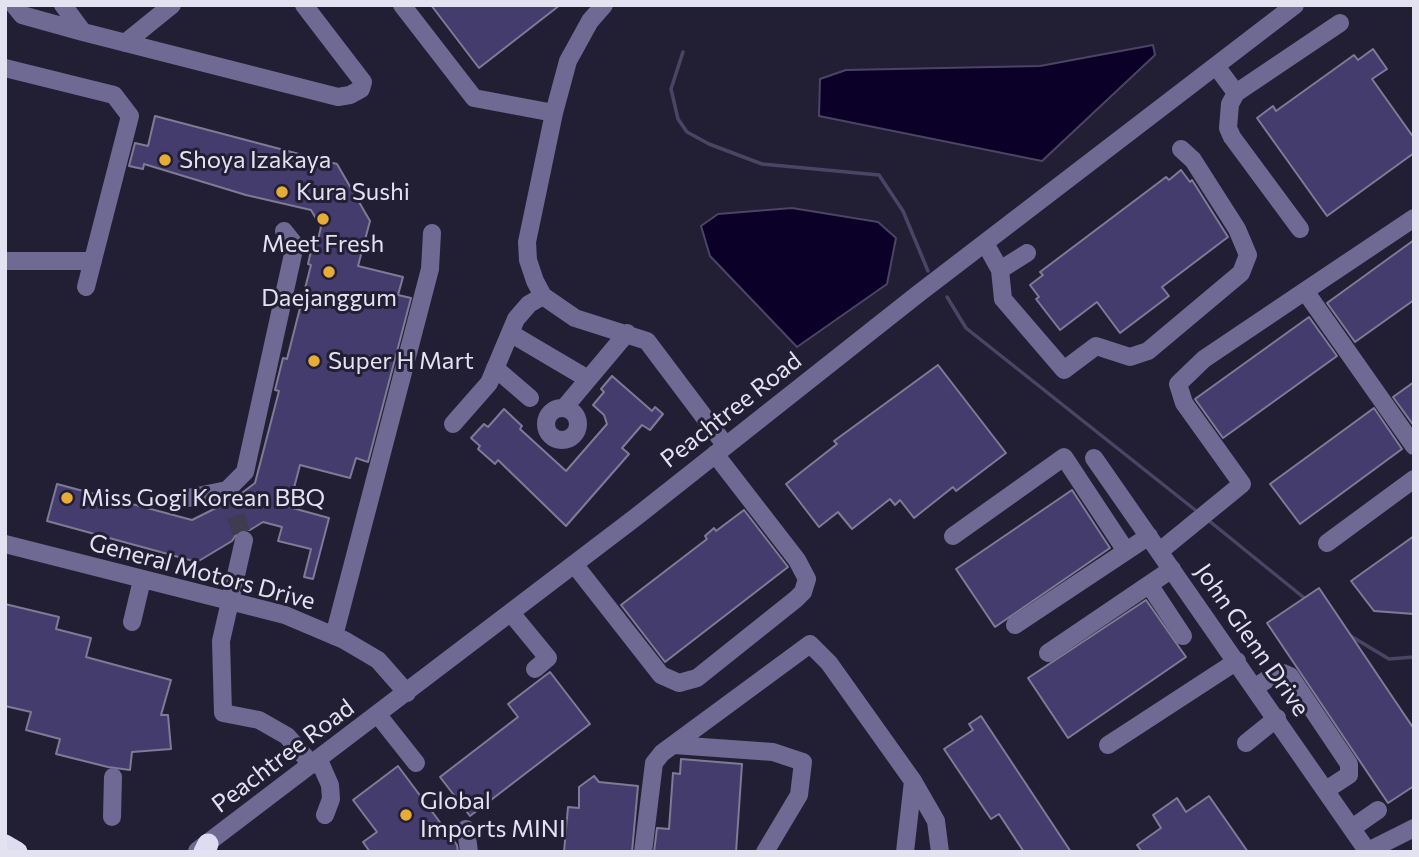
<!DOCTYPE html>
<style>
body{margin:0}
#map{position:relative;width:1419px;height:857px;overflow:hidden;background:#221f34;font-family:Commissioner,sans-serif}
canvas{display:block}
.frame{position:absolute;inset:0;border:7px solid #e3e2f1;pointer-events:none}
</style>
<div id="map">
<canvas width="1419" height="857"></canvas>
<div class="frame"></div>
</div>
<script>
const ctx = document.querySelector('canvas').getContext('2d');
ctx.lineJoin = 'round';
function fillPath(path, color) {
  ctx.fillStyle = color;
  ctx.fill(path, 'evenodd');
}
function poly(rows) {
  const path = new Path2D();
  for (const r of rows) {
    if (r.length === 3) {
      path.moveTo(r[0] + r[2], r[1]);
      path.arc(r[0], r[1], r[2], 0, 2 * Math.PI);
      continue;
    }
    path.moveTo(r[0], r[1]);
    for (let i = 2; i < r.length; i += 2) path.lineTo(r[i], r[i + 1]);
  }
  return path;
}
function strokePath(path, color, width, dash) {
  ctx.strokeStyle = color;
  ctx.lineWidth = width;
  ctx.lineCap = dash ? 'butt' : 'round';
  ctx.setLineDash(dash || []);
  ctx.stroke(path);
}
function drawText(font, color, halo, rows, align = 'center') {
  ctx.font = font + ' Commissioner,sans-serif';
  ctx.lineWidth = 6;
  ctx.setLineDash([]);
  ctx.textBaseline = 'middle';
  ctx.strokeStyle = halo;
  ctx.fillStyle = color;
  for (const [text, x, y, turn = 0] of rows) {
    ctx.save();
    ctx.translate(x, y);
    ctx.rotate((+turn || 0) * Math.PI / 180);
    ctx.textAlign = isNaN(turn) ? turn : align;
    if (halo) ctx.strokeText(text, 0, 0);
    ctx.fillText(text, 0, 0);
    ctx.restore();
  }
}
const water = poly([
 [1153,45,1155,55,1042,161,819,116,820,79,846,70,1040,66,1153,45],
 [792,208,878,222,896,238,887,284,797,347,710,256,701,226,718,214,792,208]
]);
fillPath(water, '#0b0027');
strokePath(water, '#4c4464', 2);
strokePath(poly([
 [683,52,671,89,678,119,687,132,709,144,762,164,879,175,903,211,928,271],
 [947,297,966,328,1199,513],
 [1208,520,1308,601],
 [1349,635,1389,659,1414,657]
]), '#4c4464', 3.5);
const building = poly([
 [431,5,560,5,479,68,431,5],
 [1373,49,1387,69,1372,79,1414,138,1414,153,1327,216,1257,118,1273,106,1276,111,1354,55,1358,60,1373,49],
 [155,116,337,164,370,221,358,266,403,277,398,295,411,298,368,462,356,458,350,478,300,465,289,507,329,518,313,579,304,577,311,549,278,541,282,527,263,522,250,530,240,529,232,541,197,562,47,521,57,484,192,520,234,499,255,483,279,391,275,390,283,358,287,359,311,265,308,264,311,251,315,252,321,227,311,210,246,195,144,164,143,169,129,166,135,143,148,146,155,116],
 [1181,170,1190,182,1192,180,1228,237,1162,287,1169,296,1120,333,1097,302,1060,330,1036,299,1039,297,1030,285,1043,275,1040,272,1166,177,1169,180,1181,170],
 [1414,240,1414,300,1355,342,1327,303,1414,240],
 [1309,317,1337,356,1223,438,1195,399,1309,317],
 [938,365,1006,453,956,491,953,487,914,518,900,500,895,505,890,499,852,529,838,512,819,527,786,484,837,444,834,441,938,365],
 [612,376,652,411,655,407,663,414,650,430,642,425,622,448,629,454,566,526,498,460,495,464,478,449,480,446,471,438,484,424,488,427,504,409,522,426,520,429,566,471,607,424,604,415,593,405,604,392,601,389,612,376],
 [1414,382,1414,426,1393,397,1414,382],
 [1374,408,1402,449,1300,524,1270,484,1374,408],
 [1072,490,1110,548,995,627,956,569,1072,490],
 [744,510,788,567,665,662,621,605,707,539,705,536,714,528,716,531,744,510],
 [1414,536,1414,614,1374,611,1351,581,1414,536],
 [1319,588,1414,729,1414,786,1388,803,1267,623,1319,588],
 [1146,600,1186,657,1068,738,1028,678,1146,600],
 [5,604,59,617,56,629,91,638,86,657,171,680,161,715,168,715,171,749,132,752,130,770,108,767,56,754,60,739,26,730,31,712,5,706,5,604],
 [550,672,590,724,470,816,440,777,518,717,508,704,550,672],
 [981,716,1071,852,1024,852,999,814,991,819,944,749,973,730,969,724,981,716],
 [681,759,742,764,736,852,654,852,657,828,669,829,673,773,680,774,681,759],
 [398,766,457,845,458,852,370,852,363,842,377,832,353,800,398,766],
 [594,776,599,782,638,786,632,852,564,852,568,807,579,808,579,787,594,776],
 [1209,796,1248,852,1142,852,1137,845,1161,828,1153,815,1177,798,1186,812,1209,796]
]);
fillPath(building, '#453c6e');
strokePath(building, '#7e7b96', 2);
strokePath(poly([
 [227,490,244,540]
]), '#3f3c50', 18, [18, 9]);
strokePath(poly([
 [14,5,22,15,83,32,338,97,350,95,361,89,363,82,304,5],
 [63,5,83,32],
 [402,5,474,98,554,113,527,242,528,260,535,281,543,296,575,318,647,341,726,446],
 [125,43,172,5],
 [1216,66,1236,93],
 [5,68,114,95,130,116,86,287],
 [554,113,568,61,590,21,604,5],
 [1414,218,1305,291,1414,446],
 [1300,229,1232,137,1228,128,1230,104,1236,93,1340,23],
 [985,243,1000,270,1027,253],
 [5,261,93,261],
 [1000,270,1003,299,1064,370,1096,346,1130,357,1148,351,1241,273,1248,255,1237,229,1193,160,1181,149],
 [510,333,588,379],
 [495,368,530,398],
 [562,424,16],
 [564,408,627,333],
 [453,424,489,383,516,319,529,304,543,296],
 [1094,458,1368,852],
 [188,498,227,490,245,472,295,245,284,231],
 [953,536,1064,457,1126,551],
 [244,540,221,641,223,713,259,720,287,736,312,765],
 [1327,543,1414,479],
 [5,544,285,615,344,640,378,660,407,693],
 [1160,551,1242,484,1184,403,1178,384,1204,359,1305,291],
 [574,564,661,675,679,683,697,678,796,599,803,592,807,579,797,560,715,454],
 [1147,586,1152,589,1183,636],
 [511,613,548,658,535,669],
 [132,622,142,580],
 [1015,625,1149,536],
 [334,636,430,269,432,233],
 [1048,653,1172,569],
 [1256,687,1272,676,1283,673,1290,676,1349,764,1349,775,1326,790],
 [378,715,416,763],
 [1246,743,1277,718],
 [674,745,773,752,803,762,799,795,765,852],
 [1108,745,1237,661],
 [319,760,330,785,331,799,325,815],
 [112,817,113,777],
 [1352,828,1378,810],
 [466,829,469,852],
 [197,851,636,517,918,294,1295,5],
 [643,852,654,763,662,753,810,644,829,663,913,781,936,821,940,852],
 [905,852,913,781],
 [1366,852,1414,828]
]), '#6f6a93', 18);
strokePath(poly([
 [5,845,17,852],
 [204,852,208,844]
]), '#dedcf1', 21);
for (const [x, y, r, color] of [
 [165,160,7,"#e6ac36"],
 [282,192,7,"#e6ac36"],
 [323,219,7,"#e6ac36"],
 [329,272,7,"#e6ac36"],
 [314,361,7,"#e6ac36"],
 [67,498,7,"#e6ac36"],
 [406,815,7,"#e6ac36"]
]) {
  const dot = new Path2D();
  dot.arc(x, y, r, 0, 2 * Math.PI);
  ctx.fillStyle = color;
  ctx.fill(dot);
  strokePath(dot, '#221f34', 2.5);
}
drawText('24px', '#e3e2f1', '#221f34', [
 ["Shoya Izakaya",179,160],
 ["Kura Sushi",296,192],
 ["Meet Fresh",323,244,"center"],
 ["Daejanggum",329,298,"center"],
 ["Super H Mart",328,361],
 ["Miss Gogi Korean BBQ",81,498],
 ["Global",420,801],
 ["Imports MINI",420,829]
], 'left');
drawText('24px', '#e3e2f1', '#221f34', [
 ["Peachtree Road",731,410,-38],
 ["General Motors Drive",202,572,15],
 ["John Glenn Drive",1252,640,55],
 ["Peachtree Road",283,756,-37]
]);
</script>
